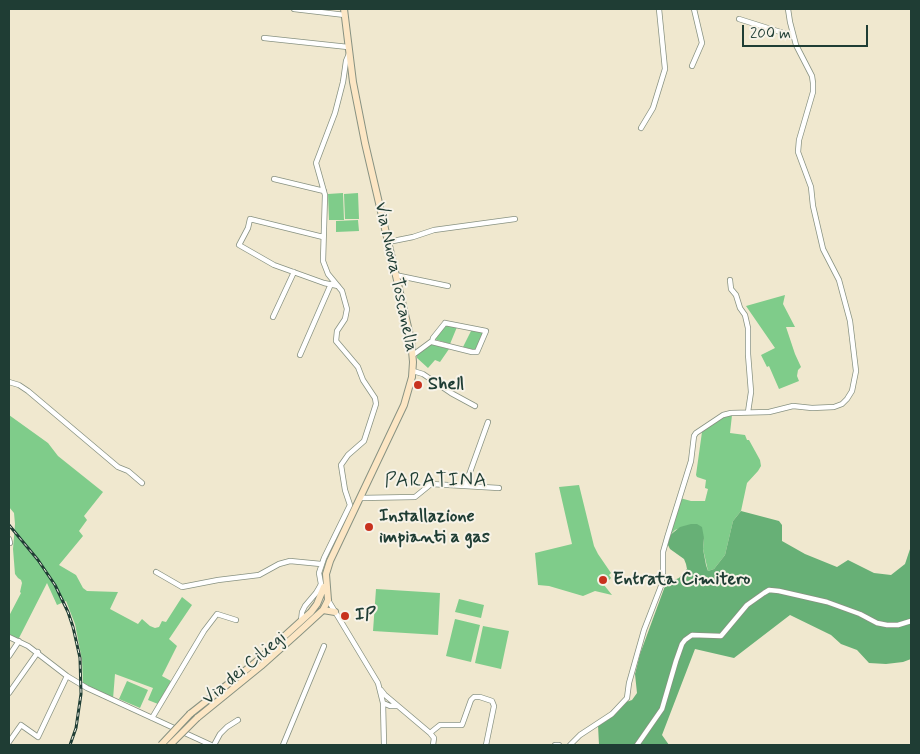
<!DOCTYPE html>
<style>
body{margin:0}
#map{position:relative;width:920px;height:754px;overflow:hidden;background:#f0e8cf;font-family:Mynerve,sans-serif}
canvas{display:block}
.frame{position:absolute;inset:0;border:10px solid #1f3d34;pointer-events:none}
.scale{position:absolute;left:742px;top:25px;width:126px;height:22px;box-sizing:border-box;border:2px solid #1f3d34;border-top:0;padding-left:6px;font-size:15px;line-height:18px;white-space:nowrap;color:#1f3d34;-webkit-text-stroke:4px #f7f3e8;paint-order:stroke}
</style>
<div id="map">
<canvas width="920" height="754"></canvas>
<div class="frame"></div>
<div class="scale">200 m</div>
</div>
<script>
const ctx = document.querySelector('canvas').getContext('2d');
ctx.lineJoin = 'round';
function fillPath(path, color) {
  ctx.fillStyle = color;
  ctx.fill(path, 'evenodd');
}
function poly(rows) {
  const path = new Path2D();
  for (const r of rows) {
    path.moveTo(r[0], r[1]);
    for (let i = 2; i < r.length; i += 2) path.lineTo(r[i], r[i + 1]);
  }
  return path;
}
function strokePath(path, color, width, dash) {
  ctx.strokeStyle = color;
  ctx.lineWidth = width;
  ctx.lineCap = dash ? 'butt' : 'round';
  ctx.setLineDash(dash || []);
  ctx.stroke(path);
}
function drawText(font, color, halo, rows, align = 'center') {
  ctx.font = font + ' Mynerve,sans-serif';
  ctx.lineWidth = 4;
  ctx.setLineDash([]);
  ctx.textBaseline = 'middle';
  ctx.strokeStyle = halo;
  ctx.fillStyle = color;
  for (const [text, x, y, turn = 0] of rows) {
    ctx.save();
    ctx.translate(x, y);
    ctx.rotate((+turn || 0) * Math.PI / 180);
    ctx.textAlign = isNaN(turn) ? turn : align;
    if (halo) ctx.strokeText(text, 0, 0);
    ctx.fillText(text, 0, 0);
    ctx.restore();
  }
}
fillPath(poly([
 [343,193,344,220,329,220,328,194],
 [358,193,359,219,345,219,344,194],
 [358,220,359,231,336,232,336,221],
 [785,295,783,304,795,327,786,327,795,354,801,367,798,370,797,376,799,381,779,389,769,366,767,367,761,355,775,348,746,306],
 [444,325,457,327,450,344,434,339],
 [472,329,484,332,475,350,463,347],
 [431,344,449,349,440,362,435,360,428,368,417,358,417,355],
 [9,415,48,443,58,456,103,492,84,516,87,520,79,531,83,536,59,565,76,575,83,588,87,591,118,592,110,609,138,624,142,619,150,626,155,628,159,627,162,621,166,622,182,597,192,605,169,639,177,646,162,676,171,681,158,704,148,700,153,688,115,674,113,699,83,684,82,660,75,624,66,601,57,605,47,583,19,638,18,639,9,636,9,616,21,593,20,592,22,583,21,580,18,578,15,574,13,549,15,524,14,513,9,507],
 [732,415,730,433,745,435,747,440,749,440,760,460,761,466,758,471,747,483,741,511,733,521,725,555,714,569,708,571,703,549,704,538,686,526,675,530,669,536,680,498,691,501,705,501,708,489,705,488,706,480,697,477,696,475,702,432,704,428,726,416],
 [579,485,594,546,598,554,611,573,609,575,611,578,604,585,612,595,595,591,583,596,549,586,538,585,535,553,572,544,559,487],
 [376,589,440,593,438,635,373,631],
 [459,599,484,605,481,618,455,612],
 [455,619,480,625,471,662,446,656],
 [483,626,509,631,501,669,475,663],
 [127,681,148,690,140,708,119,699]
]), '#7fcc8a');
fillPath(poly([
 [741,511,779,521,782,525,782,541,805,554,837,567,848,560,874,573,891,575,905,564,911,546,911,659,903,662,886,664,869,663,857,650,841,644,831,635,790,615,734,658,695,649,662,735,669,745,599,745,598,725,613,716,626,702,632,700,637,693,635,674,640,654,665,586,669,582,679,578,687,569,686,564,684,559,670,549,667,543,669,536,680,527,691,524,697,524,702,527,704,538,703,549,706,565,708,571,714,569,725,555,733,521]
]), '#67b076');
const street = poly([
 [294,9,345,15],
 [739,19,793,36],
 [264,38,348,47],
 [692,66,702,43,694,9],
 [641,128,653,108,665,69,659,9],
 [274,179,324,191],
 [323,237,250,219,248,228,239,245,274,265,324,283,338,286],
 [388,242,413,237,434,230,515,219],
 [395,275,448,286],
 [730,280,731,289,736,295,740,308,745,315,748,328,748,354,751,392,748,412],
 [273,317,294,272],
 [445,323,486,331,477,352,472,352,432,342,433,338,445,323],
 [300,355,331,284],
 [413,355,432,341],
 [413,371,423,374,451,393,475,406],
 [9,382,19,385,28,391,118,467,128,471,142,483],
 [465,486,488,422],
 [360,498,415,497,431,484,499,488],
 [9,539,10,543],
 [156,572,182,587,218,580,259,575,279,564,290,561,321,564],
 [328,600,378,683,383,703,384,745],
 [301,621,302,612,305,606,316,593,319,588,321,584,319,573,324,558,350,505,345,490,341,465,348,455,364,441,376,404,375,398,363,380,358,367,336,341,337,331,345,319,347,309,342,291,328,274,323,261,325,195,316,163,335,113,343,82,346,61,349,54],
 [9,637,28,646,67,676,87,688,211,745],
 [9,656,19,641],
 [381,690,385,695,430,733,434,738,433,745],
 [9,693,38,652],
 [383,703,390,706,397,706],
 [152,718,204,631,217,614,236,620],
 [430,733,440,725,462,725,471,700,474,697,480,697,492,701,494,706,486,745],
 [9,742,21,725,38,737,67,676],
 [214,745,220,734,227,727,238,720],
 [283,745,324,646],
 [555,745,559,745],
 [570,745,580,735,612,714,627,698,629,683,644,630,661,586,663,573,663,552,667,538,691,461,694,436,696,433,723,415,731,413,769,412,793,406,812,408,834,407,842,404,847,399,852,391,856,371,850,321,839,280,823,249,813,206,811,187,798,152,799,140,813,92,813,83,812,76,796,45,790,22,788,9],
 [637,745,662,709,676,661,682,644,685,640,692,635,721,636,747,605,764,593,769,590,779,591,827,602,860,614,877,623,887,625,898,625,911,621]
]);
const secondary = poly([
 [328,600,326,574,330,561,404,405,412,377,413,362,411,340,365,143,353,82,344,9],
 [323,610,335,612],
 [190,714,256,662,311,612,317,604,324,587],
 [197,718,261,666,299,632,323,610,328,600]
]);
strokePath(street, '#889282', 6);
strokePath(secondary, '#889282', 8);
strokePath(street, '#fff', 4.5);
strokePath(secondary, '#fce6c4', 6);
const rail = poly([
 [9,525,38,560,55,585,68,612,73,627,80,658,81,694,76,728,70,745]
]);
strokePath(rail, '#1f3d34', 3);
strokePath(rail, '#f7f3e8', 1, [4]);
const secondaryBridge = poly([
 [161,745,190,714],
 [170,745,197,718]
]);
strokePath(secondaryBridge, '#889282', 8, []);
strokePath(secondaryBridge, '#fce6c4', 6);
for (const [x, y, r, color] of [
 [418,385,5,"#c8321e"],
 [369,527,5,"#c8321e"],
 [603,580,5,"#c8321e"],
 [345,616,5,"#c8321e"]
]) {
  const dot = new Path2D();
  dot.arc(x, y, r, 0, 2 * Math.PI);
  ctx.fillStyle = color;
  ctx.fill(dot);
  strokePath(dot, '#f7f3e8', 2);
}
drawText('18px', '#1f3d34', '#f7f3e8', [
 ["Via Nuova Toscanella",395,277,78],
 ["Via dei Ciliegi",245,669,-40]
]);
drawText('bold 18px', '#1f3d34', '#f7f3e8', [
 ["Shell",428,385],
 ["Installazione",379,517],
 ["impianti a gas",379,538],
 ["Entrata Cimitero",613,580],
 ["IP",355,616]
], 'left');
ctx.letterSpacing = '1px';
drawText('20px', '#1f3d34', '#f7f3e8', [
 ["PARATINA",436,482]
]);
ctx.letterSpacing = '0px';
</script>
